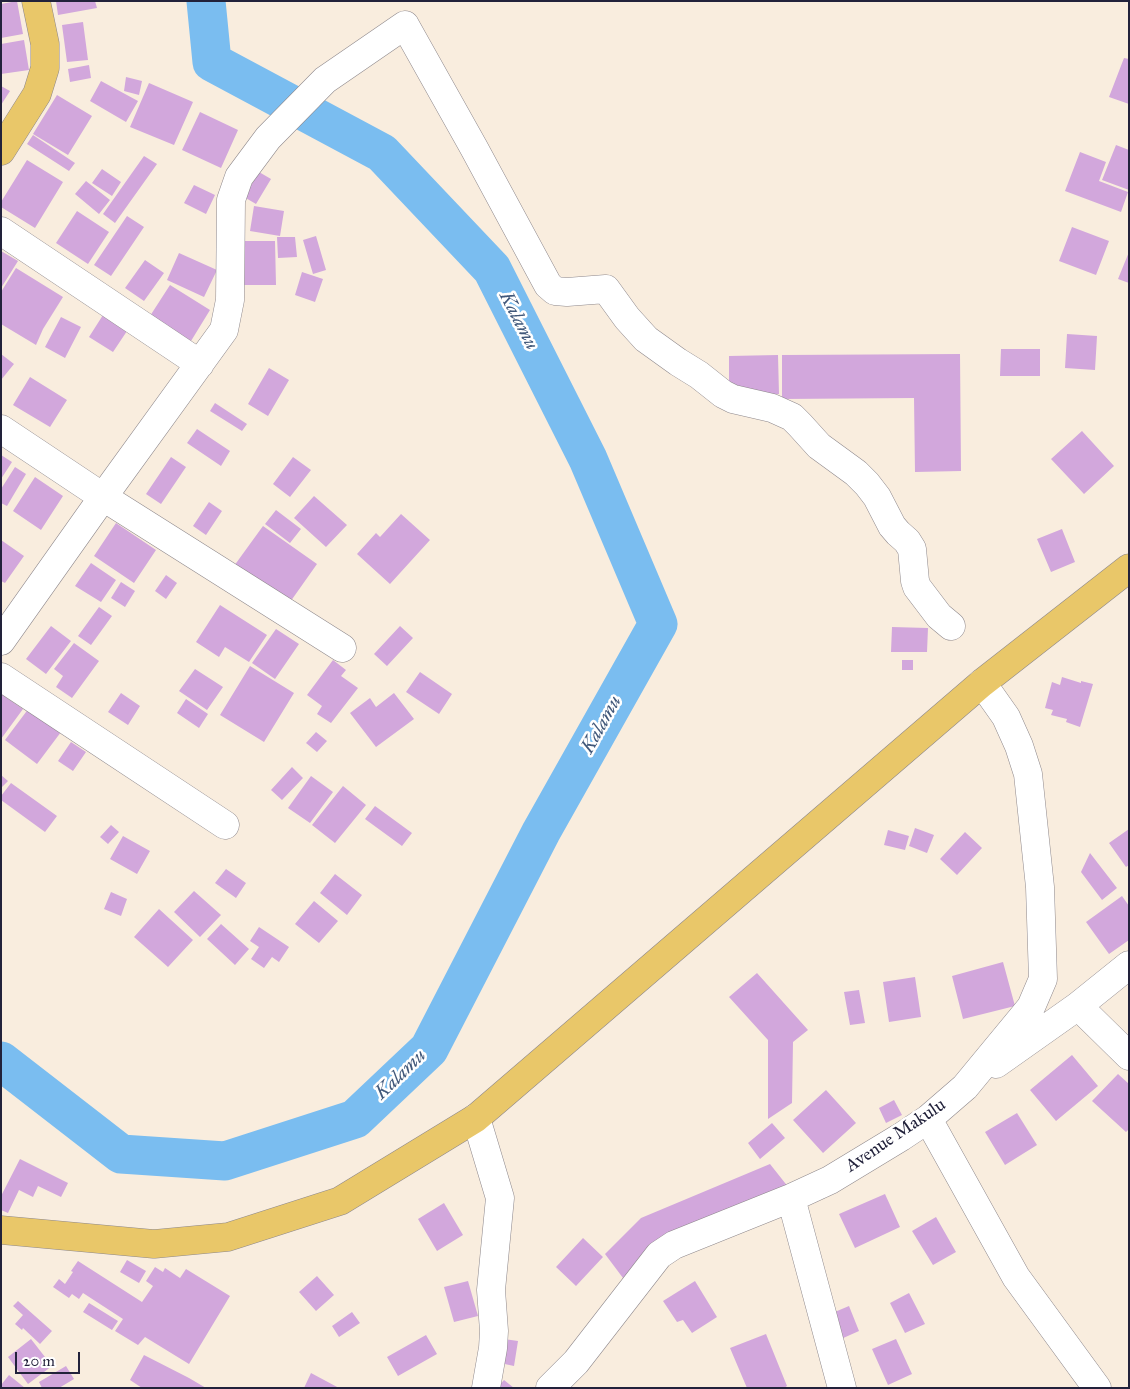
<!DOCTYPE html>
<style>
body{margin:0}
#map{position:relative;width:1130px;height:1389px;overflow:hidden;background:#f9edde;font-family:"IM FELL Great Primer",serif}
canvas{display:block}
.frame{position:absolute;inset:0;border:2px solid #22223b;pointer-events:none}
.scale{position:absolute;left:15px;top:1352px;width:65px;height:22px;box-sizing:border-box;border:2px solid #22223b;border-top:0;padding-left:6px;font-size:15px;line-height:18px;white-space:nowrap;color:#22223b;-webkit-text-stroke:4px #fff;paint-order:stroke}
</style>
<div id="map">
<canvas width="1130" height="1389"></canvas>
<div class="frame"></div>
<div class="scale">20 m</div>
</div>
<script>
const ctx = document.querySelector('canvas').getContext('2d');
ctx.lineJoin = 'round';
function poly(rows) {
  const path = new Path2D();
  for (const r of rows) {
    path.moveTo(r[0], r[1]);
    for (let i = 2; i < r.length; i += 2) path.lineTo(r[i], r[i + 1]);
  }
  return path;
}
function strokePath(path, color, width, dash) {
  ctx.strokeStyle = color;
  ctx.lineWidth = width;
  ctx.lineCap = dash ? 'butt' : 'round';
  ctx.setLineDash(dash || []);
  ctx.stroke(path);
}
function fillPath(path, color) {
  ctx.fillStyle = color;
  ctx.fill(path, 'evenodd');
}
function drawText(font, color, halo, rows, align = 'center') {
  ctx.font = font + ' "IM FELL Great Primer",serif';
  ctx.lineWidth = 5;
  ctx.setLineDash([]);
  ctx.textBaseline = 'middle';
  ctx.strokeStyle = halo;
  ctx.fillStyle = color;
  for (const [text, x, y, turn = 0] of rows) {
    ctx.save();
    ctx.translate(x, y);
    ctx.rotate((+turn || 0) * Math.PI / 180);
    ctx.textAlign = isNaN(turn) ? turn : align;
    if (halo) ctx.strokeText(text, 0, 0);
    ctx.fillText(text, 0, 0);
    ctx.restore();
  }
}
strokePath(poly([
 [1,1061,121,1154,225,1161,355,1119,429,1049,541,832,658,624,588,459,492,269,382,153,212,62,206,1]
]), '#7abdf0', 39);
fillPath(poly([
 [17,1,23,34,1,38,1,4],
 [56,1,95,1,97,8,58,15],
 [83,22,88,60,67,62,62,25],
 [24,40,29,70,1,74,1,44],
 [1124,58,1129,59,1129,104,1109,97],
 [89,65,91,78,70,82,68,69],
 [126,77,142,81,139,95,124,91],
 [101,81,138,101,126,122,90,101],
 [149,83,193,102,174,145,130,127],
 [1,86,10,91,1,105],
 [57,95,92,116,68,155,33,134],
 [200,112,238,130,221,168,182,150],
 [33,135,75,163,69,171,27,144],
 [1116,145,1129,150,1129,190,1102,180],
 [1080,152,1106,162,1099,181,1128,192,1121,212,1065,191],
 [144,156,157,164,115,223,103,214],
 [27,160,63,182,35,228,1,207,1,202],
 [102,169,121,182,112,196,92,183],
 [259,172,271,179,256,204,244,197],
 [86,181,110,200,99,214,75,194],
 [194,185,215,195,206,214,184,203],
 [254,206,284,211,280,236,250,231],
 [77,211,109,232,88,264,56,243],
 [127,216,144,227,111,276,94,265],
 [1072,227,1109,241,1096,275,1059,261],
 [316,236,326,270,313,274,303,240],
 [277,237,295,237,297,257,278,258],
 [241,241,275,241,276,285,242,285],
 [1,251,18,261,1,288],
 [1129,252,1129,283,1118,279],
 [179,253,217,270,204,297,167,280],
 [145,260,164,273,144,301,125,288],
 [16,268,63,297,43,329,36,345,1,324,1,292],
 [302,272,323,279,315,302,295,295],
 [170,285,210,310,191,341,150,316],
 [103,315,127,331,113,352,89,337],
 [61,317,81,327,65,358,45,347],
 [1067,334,1097,336,1095,370,1065,368],
 [1001,349,1040,349,1040,376,1000,376],
 [1,354,14,364,1,380],
 [960,354,961,471,915,472,914,398,782,399,782,355],
 [778,355,779,394,729,394,729,356],
 [269,368,289,380,268,416,248,404],
 [30,377,67,400,50,427,13,405],
 [215,403,247,424,242,431,210,411],
 [197,429,230,451,221,466,187,443],
 [1082,431,1114,466,1084,494,1051,459],
 [1,455,12,462,1,479],
 [171,457,186,467,161,504,146,494],
 [293,457,311,470,290,497,273,484],
 [15,467,26,474,7,506,1,503,1,489],
 [35,477,63,496,41,530,13,511],
 [314,496,347,525,326,547,294,518],
 [209,502,222,511,206,535,193,526],
 [276,510,301,529,290,543,265,524],
 [401,514,430,540,390,584,357,554,376,533,380,537],
 [116,523,156,550,134,583,94,556],
 [263,526,317,564,288,605,234,566],
 [1062,529,1075,562,1051,572,1037,539],
 [1,540,24,556,5,583,1,581],
 [91,563,116,580,101,602,75,586],
 [166,575,177,583,166,599,155,591],
 [121,582,135,591,125,607,111,598],
 [220,605,267,635,249,662,225,647,219,657,196,642],
 [99,607,112,616,91,645,78,636],
 [51,626,71,641,46,674,26,659],
 [400,626,413,638,387,666,374,654],
 [892,627,928,628,927,652,891,652],
 [276,629,299,644,275,679,252,663],
 [74,643,99,661,72,698,56,687,63,676,54,669],
 [333,660,346,670,341,676,358,688,331,723,317,714,322,706,307,695],
 [902,660,913,660,913,670,902,670],
 [250,666,294,693,264,742,220,715],
 [195,669,223,687,207,710,179,691],
 [420,672,452,694,439,714,406,692],
 [1062,677,1081,683,1081,681,1093,684,1080,727,1066,722,1067,719,1051,715,1053,710,1045,708,1052,682,1060,685],
 [121,693,140,706,128,725,108,712],
 [394,693,414,719,376,747,350,713,370,698,376,707],
 [1,694,23,709,1,739],
 [186,699,208,714,199,728,177,713],
 [29,708,61,732,37,764,5,740],
 [316,732,327,741,317,752,306,743],
 [71,742,86,752,73,771,58,761],
 [292,767,303,778,282,800,271,790],
 [1,775,8,781,1,788],
 [311,776,333,792,310,823,288,808],
 [11,783,57,816,45,832,1,800,1,796],
 [343,786,366,805,335,843,312,825],
 [375,806,412,833,402,846,365,819],
 [111,825,119,832,108,844,100,837],
 [915,828,934,835,927,853,909,846],
 [1129,829,1129,865,1126,867,1109,843],
 [888,830,909,836,905,850,884,845],
 [965,832,982,848,957,875,940,859],
 [123,836,150,851,137,874,110,859],
 [1090,853,1117,888,1102,900,1081,872],
 [226,869,246,883,236,898,215,883],
 [335,874,362,895,347,915,320,893],
 [194,891,221,915,200,937,174,912],
 [111,892,127,899,121,916,104,909],
 [1122,896,1129,906,1129,940,1109,954,1086,922],
 [314,901,338,921,319,943,295,924],
 [159,909,193,940,168,967,134,937],
 [221,924,249,949,235,965,207,939],
 [259,927,289,947,279,962,272,957,264,968,251,959,259,947,250,941],
 [1003,962,1015,1006,963,1019,952,976],
 [757,973,808,1030,793,1042,792,1103,768,1119,768,1040,729,997],
 [915,977,921,1017,889,1022,883,982],
 [859,990,865,1023,850,1025,844,992],
 [1072,1055,1098,1086,1056,1121,1030,1090],
 [1118,1074,1129,1084,1129,1129,1126,1132,1092,1101],
 [826,1090,856,1123,823,1153,793,1120],
 [894,1100,902,1115,886,1123,879,1108],
 [1017,1113,1037,1145,1005,1165,985,1132],
 [772,1123,785,1138,760,1159,748,1143],
 [20,1159,68,1183,61,1197,38,1186,33,1197,19,1190,8,1213,1,1210,1,1196],
 [770,1164,789,1188,659,1240,623,1278,605,1254,641,1218],
 [885,1194,900,1227,855,1248,839,1214],
 [444,1203,463,1235,437,1251,418,1219],
 [936,1217,956,1252,933,1265,912,1231],
 [583,1238,603,1257,576,1286,556,1267],
 [127,1260,146,1271,139,1283,120,1272],
 [78,1261,142,1302,153,1286,146,1281,155,1267,163,1272,165,1268,180,1278,186,1269,230,1296,189,1364,145,1337,138,1345,115,1331,123,1319,83,1293,79,1299,72,1294,69,1298,53,1287,59,1279,65,1284,73,1272,71,1271],
 [317,1276,334,1295,316,1311,299,1292],
 [468,1281,478,1316,454,1322,444,1287],
 [695,1281,717,1317,692,1333,683,1320,677,1322,663,1301],
 [909,1293,925,1324,905,1333,890,1303],
 [18,1301,52,1331,40,1344,23,1328,22,1330,15,1324,23,1315,13,1306],
 [89,1303,118,1321,112,1330,83,1312],
 [849,1306,859,1331,841,1339,830,1314],
 [352,1312,360,1323,339,1337,332,1326],
 [766,1334,787,1386,784,1388,747,1388,730,1348],
 [426,1335,437,1354,398,1376,387,1357],
 [31,1339,52,1366,28,1384,8,1357],
 [504,1339,518,1341,514,1366,500,1363],
 [896,1339,912,1374,888,1385,872,1349],
 [144,1355,189,1378,206,1388,142,1388,130,1380],
 [66,1366,74,1379,59,1388,42,1388,39,1382],
 [311,1373,339,1388,304,1388],
 [9,1375,25,1388,1,1388,1,1385],
 [504,1380,514,1388,497,1388]
]), '#d2a7dc');
const minor = poly([
 [1,231,200,364],
 [1,429,103,497,342,648],
 [1,641,103,497,224,330,230,300,231,200,239,177,268,138,325,80,405,25,474,148,548,285,555,291,567,292,606,289,627,318,646,339,678,362,699,375,723,394,733,399,772,408,792,417,800,425,819,446,856,473,867,484,877,497,892,526,898,533,907,541,912,549,915,581,917,587,939,616,951,626],
 [1,677,225,825],
 [1078,1006,1129,1056],
 [996,1064,1078,1006,1129,965],
 [476,1118,500,1198,491,1290,494,1331,493,1348,486,1388],
 [928,1119,1016,1277,1097,1388],
 [791,1198,842,1388],
 [550,1388,576,1362,659,1255,674,1245,791,1198,830,1180,901,1137,928,1119,965,1087,1031,1007,1043,979,1040,887,1028,774,1019,746,1006,717,982,683]
]);
const major = poly([
 [1,1230,154,1244,228,1237,340,1201,476,1118,982,683,1129,568]
]);
const highway = poly([
 [1,151,37,94,45,68,45,44,36,1]
]);
strokePath(minor, '#8e888c', 29);
strokePath(major, '#8e888c', 29);
strokePath(highway, '#8e888c', 29);
strokePath(minor, '#fff', 28);
strokePath(major, '#e9c769', 28);
strokePath(highway, '#e9c769', 28);
drawText('18px', '#22223b', '#fff', [
 ["Avenue Makulu",896,1136,-34]
]);
drawText('italic 19px', '#41587a', '#fff', [
 ["Kalamu",518,321,63],
 ["Kalamu",602,725,-61],
 ["Kalamu",401,1075,-44]
]);
</script>
